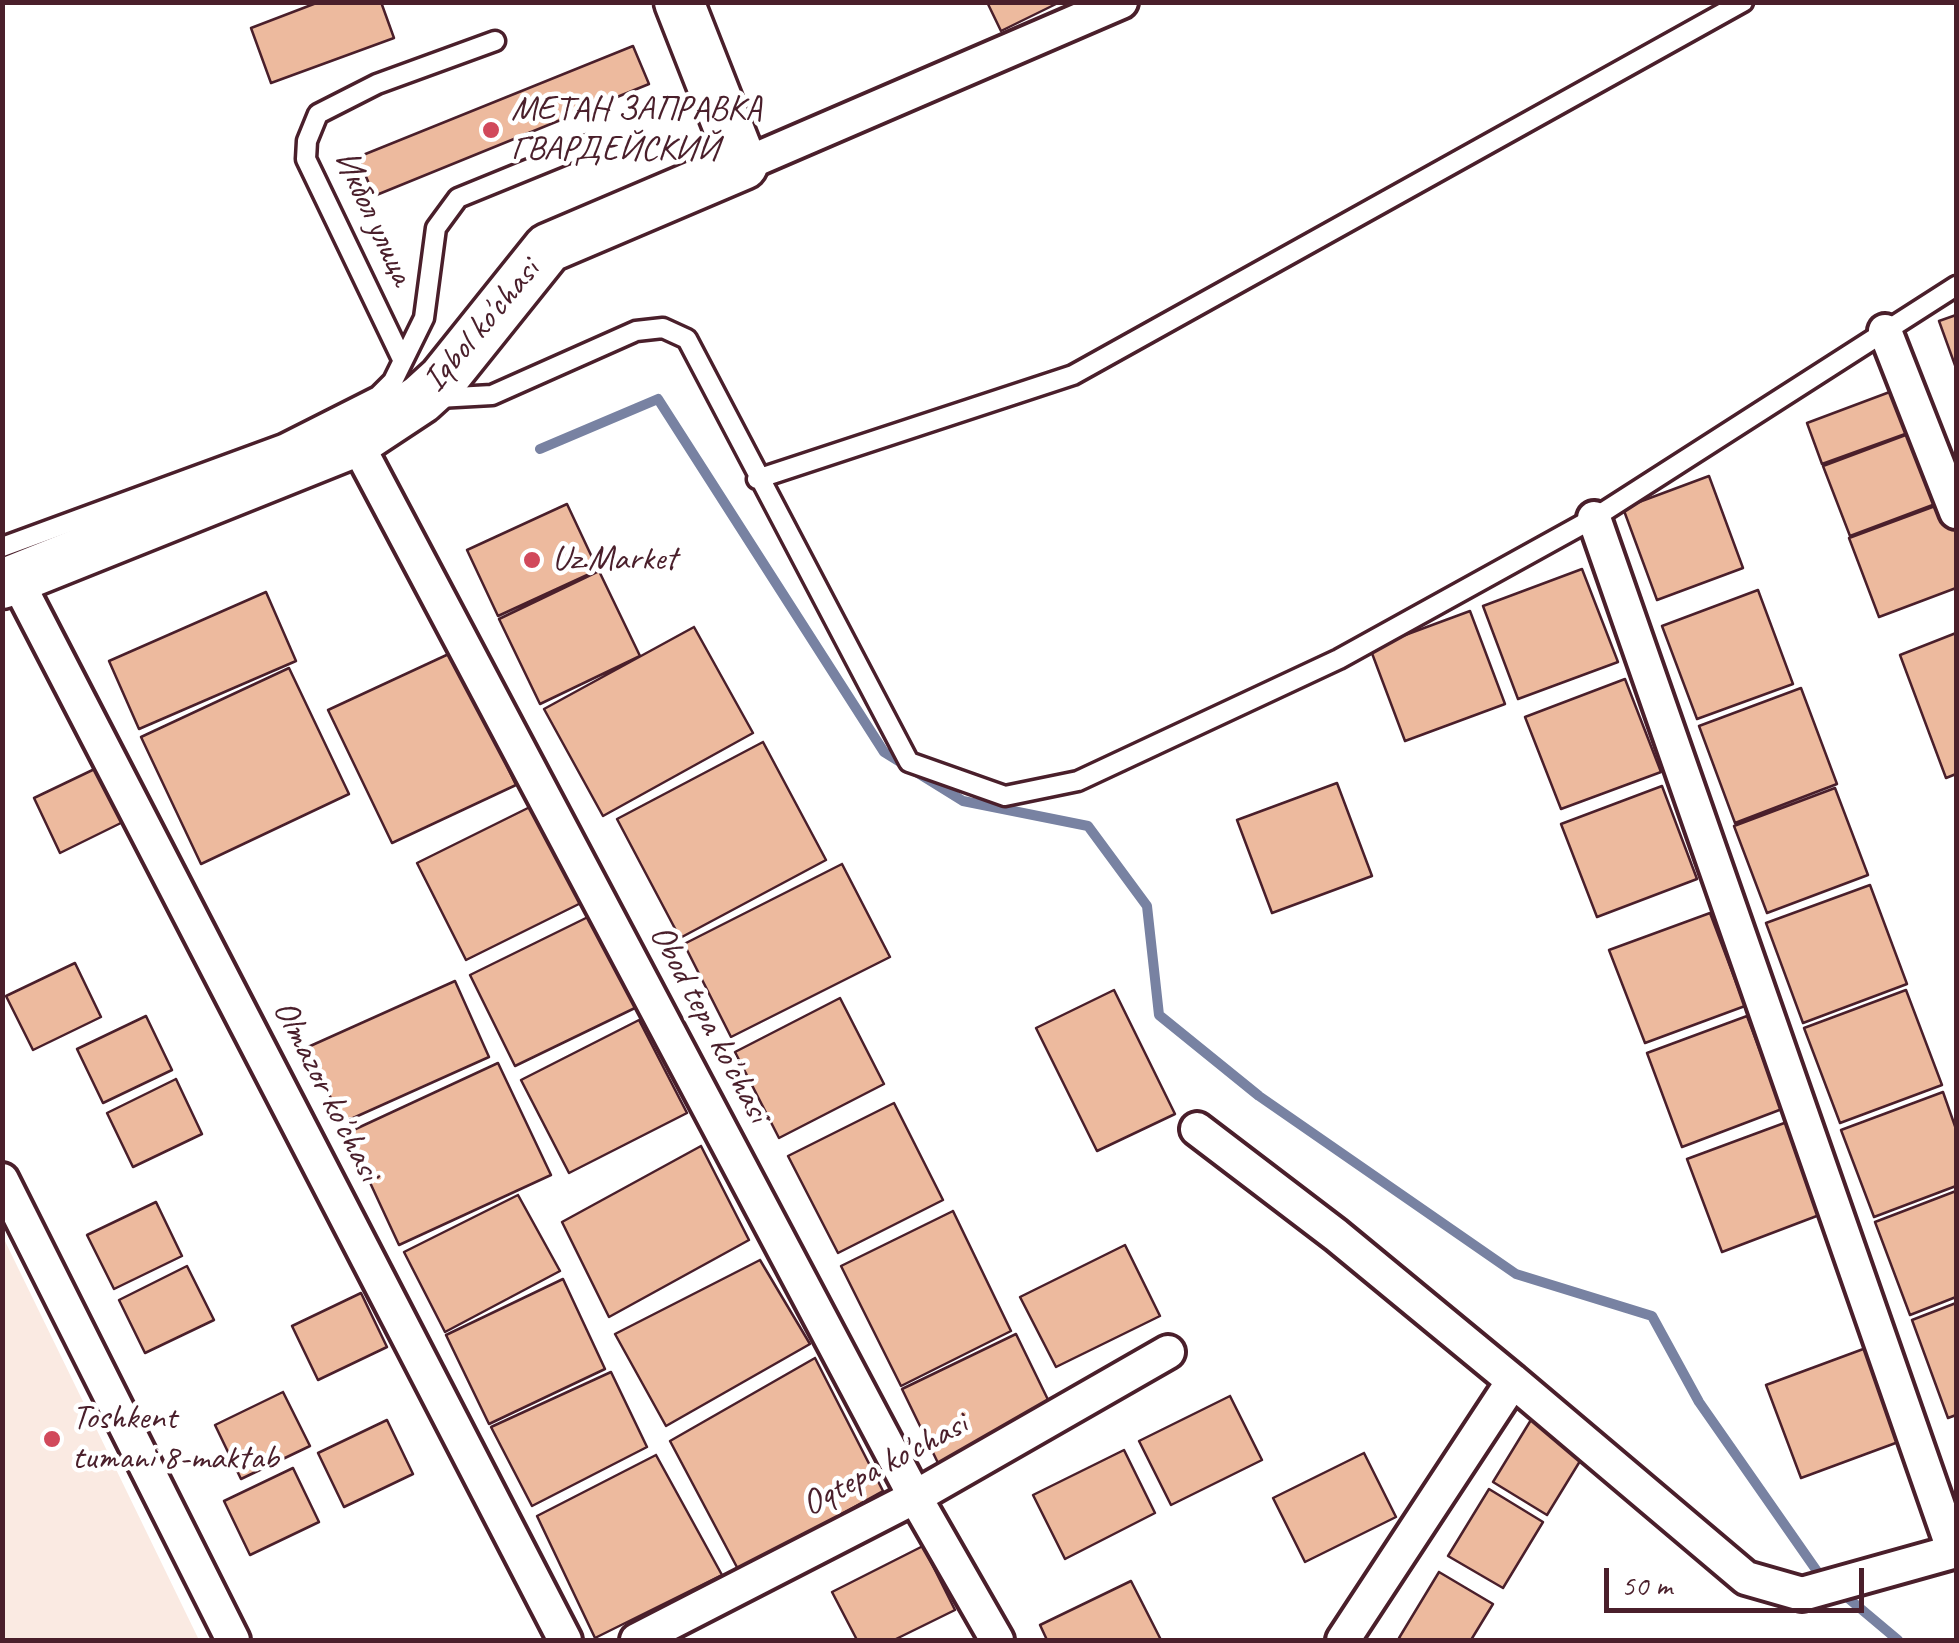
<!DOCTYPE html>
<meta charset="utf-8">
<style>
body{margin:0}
#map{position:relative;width:1959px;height:1643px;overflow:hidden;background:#fff;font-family:Caveat,sans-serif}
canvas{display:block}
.frame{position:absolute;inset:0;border:5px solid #4a1f2b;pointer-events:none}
.scale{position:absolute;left:1604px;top:1568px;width:260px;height:45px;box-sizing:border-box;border:5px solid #4a1f2b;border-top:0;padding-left:12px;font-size:30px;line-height:35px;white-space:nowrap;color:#4a1f2b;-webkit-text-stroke:8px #fff;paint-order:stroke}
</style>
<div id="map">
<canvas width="1959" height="1643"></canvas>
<div class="frame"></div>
<div class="scale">50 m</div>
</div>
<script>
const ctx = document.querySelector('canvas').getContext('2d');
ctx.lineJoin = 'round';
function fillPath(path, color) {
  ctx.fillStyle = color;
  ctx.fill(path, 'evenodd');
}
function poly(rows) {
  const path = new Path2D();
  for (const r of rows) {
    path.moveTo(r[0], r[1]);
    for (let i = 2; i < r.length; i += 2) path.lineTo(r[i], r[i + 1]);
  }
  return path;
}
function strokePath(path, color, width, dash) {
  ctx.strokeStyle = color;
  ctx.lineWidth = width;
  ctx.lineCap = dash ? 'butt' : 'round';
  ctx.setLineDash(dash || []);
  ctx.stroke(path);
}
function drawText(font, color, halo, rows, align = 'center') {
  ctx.font = font + ' Caveat,sans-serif';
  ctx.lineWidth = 9;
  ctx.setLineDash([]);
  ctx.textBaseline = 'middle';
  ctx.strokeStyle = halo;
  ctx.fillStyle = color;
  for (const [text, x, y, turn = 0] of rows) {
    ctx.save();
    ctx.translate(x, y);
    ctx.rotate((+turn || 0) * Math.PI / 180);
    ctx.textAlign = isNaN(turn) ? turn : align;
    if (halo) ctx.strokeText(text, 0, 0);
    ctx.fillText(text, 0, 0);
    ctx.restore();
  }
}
fillPath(poly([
 [2,1237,3,1237,199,1640,3,1640]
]), '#faeae2');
strokePath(poly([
 [540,449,658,399,884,752,963,801,1088,826,1147,906,1159,1015,1259,1096,1516,1274,1652,1316,1699,1402,1819,1574],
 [1842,1593,1898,1640]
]), '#7882a2', 10);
const building = poly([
 [319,2,381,2,394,38,271,83,251,28,319,2],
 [987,2,1060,2,1001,31,987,2],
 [633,46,649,84,374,196,358,157,633,46],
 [1956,315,1956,368,1939,321,1956,315],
 [1903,387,1919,429,1822,464,1807,423,1903,387],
 [1919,430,1946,500,1850,536,1823,466,1919,430],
 [1709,476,1743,568,1657,600,1623,508,1709,476],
 [1946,502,1956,530,1956,588,1879,617,1849,538,1946,502],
 [567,504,598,570,498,616,467,550,567,504],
 [1582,569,1618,662,1518,699,1483,606,1582,569],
 [599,571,640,656,540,704,499,619,599,571],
 [1758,590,1793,684,1697,719,1662,626,1758,590],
 [266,592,296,661,139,729,109,661,266,592],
 [1470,611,1505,704,1405,741,1370,648,1470,611],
 [694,627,753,733,603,816,544,709,694,627],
 [1956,633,1956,774,1946,778,1900,655,1956,633],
 [453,652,516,785,392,843,328,710,453,652],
 [289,668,349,794,201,864,141,737,289,668],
 [1625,679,1661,772,1561,809,1525,717,1625,679],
 [1801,688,1837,784,1735,823,1699,726,1801,688],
 [763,742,826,860,680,938,617,819,763,742],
 [103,765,129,819,60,853,34,798,103,765],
 [1337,783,1372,876,1272,913,1237,820,1337,783],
 [1662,786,1697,879,1597,917,1561,824,1662,786],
 [1835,788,1868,875,1767,913,1734,826,1835,788],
 [540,802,589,899,466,960,417,863,540,802],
 [842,864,890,957,731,1037,684,944,842,864],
 [1870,885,1907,984,1803,1023,1766,923,1870,885],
 [1710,913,1745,1006,1645,1043,1609,950,1710,913],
 [592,915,637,1007,515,1066,470,975,592,915],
 [75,963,101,1017,33,1050,6,996,75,963],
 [455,981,489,1057,342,1123,308,1047,455,981],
 [1114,990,1175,1114,1097,1151,1036,1028,1114,990],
 [1906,990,1942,1085,1840,1123,1804,1028,1906,990],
 [840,998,884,1084,779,1138,735,1052,840,998],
 [146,1016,172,1070,103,1103,77,1049,146,1016],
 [1747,1016,1782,1109,1682,1147,1647,1053,1747,1016],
 [639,1020,687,1113,569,1173,521,1080,639,1020],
 [498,1063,551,1175,399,1245,347,1133,498,1063],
 [176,1079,202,1134,133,1167,107,1113,176,1079],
 [1943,1092,1956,1129,1956,1186,1874,1217,1841,1130,1943,1092],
 [894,1103,943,1200,838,1253,788,1156,894,1103],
 [1787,1122,1822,1214,1722,1252,1687,1159,1787,1122],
 [701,1146,749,1240,609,1317,562,1222,701,1146],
 [1956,1191,1956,1297,1910,1315,1875,1222,1956,1191],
 [518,1195,560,1271,445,1332,404,1252,518,1195],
 [156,1202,182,1256,114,1289,87,1235,156,1202],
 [953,1211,1011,1331,901,1386,841,1266,953,1211],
 [1125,1245,1160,1316,1056,1367,1020,1297,1125,1245],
 [760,1260,810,1344,666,1426,615,1334,760,1260],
 [187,1266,214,1320,145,1353,119,1300,187,1266],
 [563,1279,605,1369,489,1424,446,1335,563,1279],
 [361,1293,387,1347,318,1380,292,1326,361,1293],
 [1956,1303,1956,1415,1948,1418,1912,1320,1956,1303],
 [1016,1334,1053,1410,939,1465,902,1389,1016,1334],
 [1866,1348,1901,1441,1801,1478,1766,1385,1866,1348],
 [815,1358,883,1491,739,1571,670,1441,815,1358],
 [611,1372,647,1447,532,1506,491,1427,611,1372],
 [283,1392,310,1446,241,1479,215,1425,283,1392],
 [1230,1396,1262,1460,1171,1505,1139,1441,1230,1396],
 [1534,1415,1588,1448,1547,1515,1493,1482,1534,1415],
 [387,1420,413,1474,344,1507,318,1453,387,1420],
 [1124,1450,1155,1513,1065,1559,1033,1495,1124,1450],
 [1364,1453,1396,1517,1305,1562,1273,1498,1364,1453],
 [656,1455,722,1575,595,1638,537,1516,656,1455],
 [293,1468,319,1522,250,1555,224,1501,293,1468],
 [1489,1489,1543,1522,1503,1588,1448,1556,1489,1489],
 [923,1546,955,1610,894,1640,857,1640,832,1592,923,1546],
 [1439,1572,1493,1604,1471,1640,1403,1640,1399,1638,1439,1572],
 [1131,1581,1161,1640,1047,1640,1040,1625,1131,1581]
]);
fillPath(building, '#edba9e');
strokePath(building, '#4a1f2b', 2.5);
const lane = poly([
 [402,359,306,159,307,141,318,114,377,84,495,41],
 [438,398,492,395,636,331,663,328,687,339,909,762,1005,796,1078,781,1339,659,1594,518,1956,286],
 [757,479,1073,375,1743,2],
 [2,547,283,444,378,396,393,381,424,318,436,228,458,198,588,145]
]);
const street = poly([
 [743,165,1121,2],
 [1885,331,1956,512],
 [356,442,915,1497,997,1640],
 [1594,518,1954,1552],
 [16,579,565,1640],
 [1197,1129,1336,1235,1513,1381],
 [2,1180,233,1640],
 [637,1640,915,1497,1168,1352],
 [1343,1640,1513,1381,1746,1578,1802,1594,1956,1551]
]);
const secondary = poly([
 [2,584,356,442,421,399,443,379,548,248,743,165,679,2]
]);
strokePath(lane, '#4a1f2b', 25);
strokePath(street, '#4a1f2b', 40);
strokePath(secondary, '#4a1f2b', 55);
strokePath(lane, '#fff', 18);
strokePath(street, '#fff', 32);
strokePath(secondary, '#fff', 48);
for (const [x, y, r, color] of [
 [491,130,10,"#d1495b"],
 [532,560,10,"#d1495b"],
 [52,1439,10,"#d1495b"]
]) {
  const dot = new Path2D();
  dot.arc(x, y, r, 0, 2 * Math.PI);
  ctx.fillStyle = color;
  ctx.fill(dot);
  strokePath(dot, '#fff', 4);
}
drawText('35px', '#4a1f2b', '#fff', [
 ["МЕТАН ЗАПРАВКА",511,110],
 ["ГВАРДЕЙСКИЙ",511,150],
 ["Uz.Market",552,560],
 ["Toshkent",72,1419],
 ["tumani 8-maktab",72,1459]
], 'left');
drawText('35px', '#4a1f2b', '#fff', [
 ["Икбол улица",373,218,65],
 ["Iqbol ko'chasi",482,326,-50],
 ["Obod tepa ko'chasi",709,1024,62],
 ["Olmazor ko'chasi",326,1091,63],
 ["Oqtepa ko'chasi",885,1465,-28]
]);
</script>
